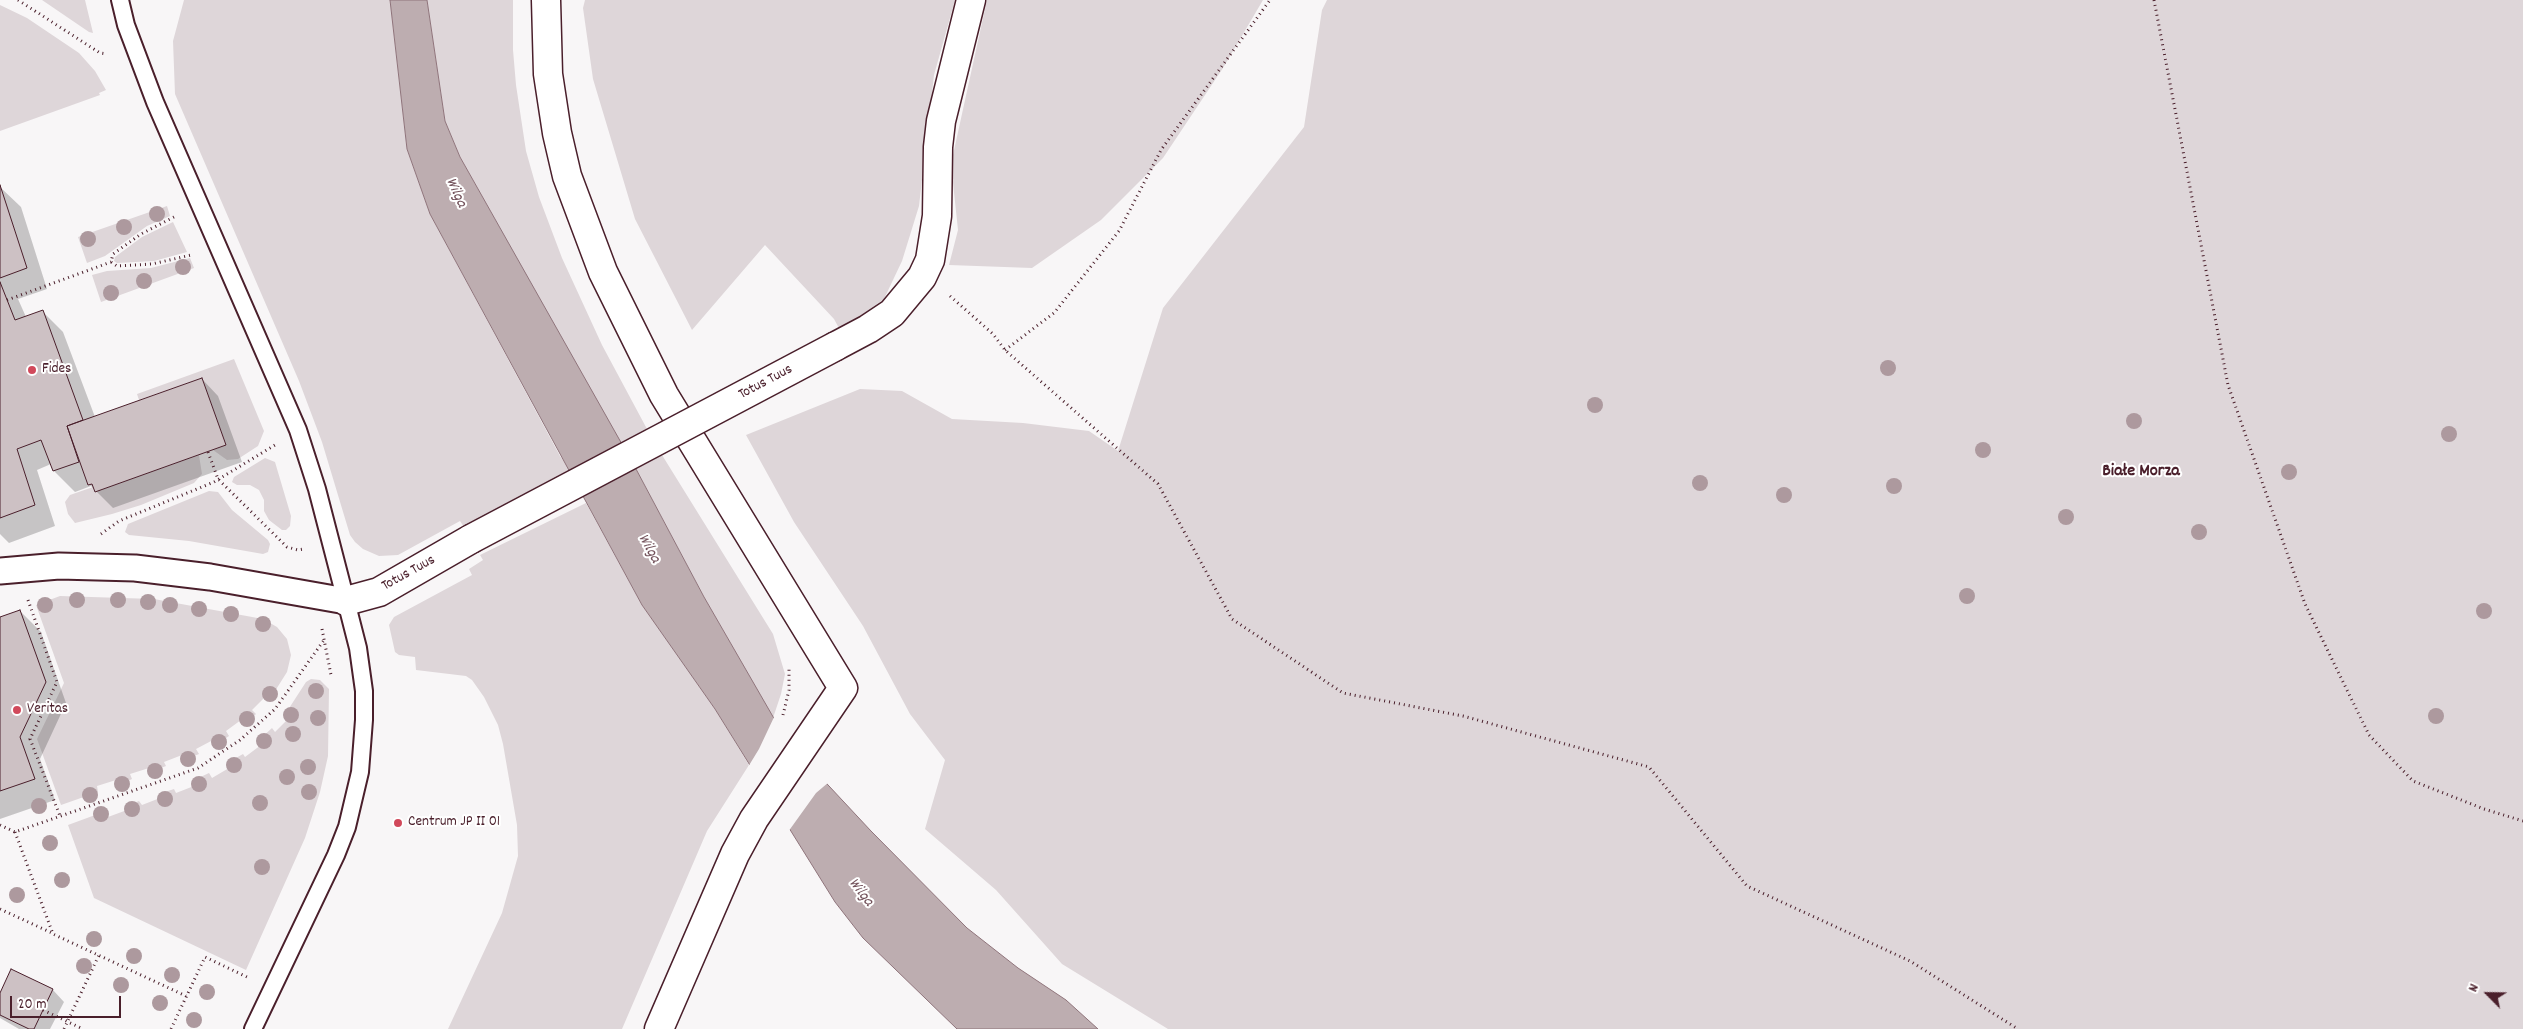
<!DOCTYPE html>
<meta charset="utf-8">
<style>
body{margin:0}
#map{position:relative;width:2523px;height:1029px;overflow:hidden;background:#f8f6f7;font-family:Dekko,sans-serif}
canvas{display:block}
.north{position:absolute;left:2463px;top:969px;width:50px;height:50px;-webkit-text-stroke:4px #fff;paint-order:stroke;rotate:293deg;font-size:14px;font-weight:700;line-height:20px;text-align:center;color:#4a1f2b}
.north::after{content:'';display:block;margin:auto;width:18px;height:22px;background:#4a1f2b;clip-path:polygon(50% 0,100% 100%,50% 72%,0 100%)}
.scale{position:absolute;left:10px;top:996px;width:111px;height:22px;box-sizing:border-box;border:2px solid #4a1f2b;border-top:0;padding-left:6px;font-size:15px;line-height:18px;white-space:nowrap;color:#4a1f2b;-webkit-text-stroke:4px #fff;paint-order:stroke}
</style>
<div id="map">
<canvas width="2523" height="1029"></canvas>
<div class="north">N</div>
<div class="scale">20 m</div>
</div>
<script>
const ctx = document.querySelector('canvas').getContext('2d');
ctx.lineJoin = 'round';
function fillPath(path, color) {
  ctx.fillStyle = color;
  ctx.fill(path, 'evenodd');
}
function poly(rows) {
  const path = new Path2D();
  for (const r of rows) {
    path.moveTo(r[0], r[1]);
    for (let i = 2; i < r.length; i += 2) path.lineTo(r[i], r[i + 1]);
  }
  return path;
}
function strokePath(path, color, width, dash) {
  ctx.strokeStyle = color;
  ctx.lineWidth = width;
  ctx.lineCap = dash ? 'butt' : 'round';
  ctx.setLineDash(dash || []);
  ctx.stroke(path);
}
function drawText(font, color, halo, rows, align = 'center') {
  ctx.font = font + ' Dekko,sans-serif';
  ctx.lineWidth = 4;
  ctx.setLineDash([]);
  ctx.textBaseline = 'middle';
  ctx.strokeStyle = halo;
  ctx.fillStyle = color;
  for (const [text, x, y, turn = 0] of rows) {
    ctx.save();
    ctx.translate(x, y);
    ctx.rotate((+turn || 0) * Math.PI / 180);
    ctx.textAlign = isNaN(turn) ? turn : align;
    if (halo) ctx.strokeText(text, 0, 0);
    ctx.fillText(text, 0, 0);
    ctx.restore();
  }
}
fillPath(poly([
 [42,0,85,0,93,33,89,32],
 [184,0,390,0,407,149,430,214,560,456,571,470,464,527,460,521,398,555,379,556,363,549,355,542,350,535,322,442,299,381,175,94,173,41],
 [427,0,513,0,513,50,516,85,526,151,539,197,562,258,602,345,647,429,620,443,460,157,445,121],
 [585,0,955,0,934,75,919,206,902,261,884,299,840,330,834,319,765,245,692,330,635,219,593,79,583,8],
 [987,0,1263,0,1223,68,1163,158,1101,220,1032,268,949,265,958,230,951,164],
 [1327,0,2523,0,2523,1029,1168,1029,1062,964,996,890,925,829,945,760,910,714,863,626,794,522,746,435,860,389,902,391,952,419,1023,423,1089,431,1118,451,1163,308,1304,127,1322,10],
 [0,5,27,18,79,53,95,71,106,90,99,93,100,95,0,131],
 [167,206,170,216,147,226,105,256,87,263,78,237],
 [173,222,187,252,154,261,117,263,114,261,115,257,142,237],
 [190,258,194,268,101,302,92,275,107,271,151,268],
 [234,359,264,431,258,446,238,459,227,460,213,450,226,445,202,378,139,400,137,394],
 [199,455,202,474,194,483,141,505,112,514,75,523,68,514,65,502,70,495,93,487,95,492],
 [662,455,773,634,785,674,781,694,773,718,704,597,636,469],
 [265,458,275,462,291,516,290,526,286,530,282,530,269,520,264,511,264,500,259,490,250,485,237,485,232,482,234,477],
 [209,491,218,492,232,510,268,540,270,544,268,552,263,554,189,541,129,535,125,532,128,524],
 [586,503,642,605,715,709,749,765,707,831,622,1029,448,1029,502,913,518,856,517,825,503,744,498,725,484,697,472,680,466,676,416,670,415,657,399,655,395,652,389,625,394,617,472,575,469,569,483,560,480,555],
 [60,596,154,599,263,619,277,627,287,639,291,655,287,672,270,699,266,696,252,710,256,714,244,725,241,720,226,731,229,736,216,745,213,740,196,749,199,754,184,760,182,755,164,762,166,766,151,772,149,768,130,774,132,779,119,785,116,780,97,786,98,792,61,805,37,739,64,683,36,605],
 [311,679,320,680,329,689,328,756,320,792,305,838,246,970,94,898,68,825,106,811,108,817,127,810,126,806,139,801,142,805,160,798,159,794,174,789,176,793,194,786,192,781,209,773,212,778,229,768,227,763,243,754,245,757,261,745,258,741,272,728,275,732,288,719,284,716,306,682]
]), '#ded6d9');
const water = poly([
 [390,0,427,0,445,121,460,157,636,469,704,597,787,741,871,831,967,928,1018,968,1066,1000,1098,1029,957,1029,863,938,835,902,715,709,642,605,430,214,407,149,390,0]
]);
fillPath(water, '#bdadb0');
strokePath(water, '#8f747b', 1);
fillPath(poly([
 [775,715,789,739,829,782,816,793,788,832,748,767,759,749]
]), '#f8f6f7');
fillPath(poly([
 [0,187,21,207,47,289,18,299,26,317,42,311,63,332,95,417,202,379,218,396,242,462,113,508,91,486,75,492,54,471,51,464,37,470,55,526,9,543,0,534],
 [20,611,41,632,66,703,40,759,55,800,0,819,0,618],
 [12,971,53,990,64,1002,50,1029,19,1029,0,1018,0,996]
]), '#0003');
const building = poly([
 [0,185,27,268,0,278,0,185],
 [0,282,15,320,43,310,83,420,67,426,79,462,53,471,41,440,17,449,35,505,0,518,0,282],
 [202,378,226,445,95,492,92,484,88,485,67,426,202,378],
 [20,610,46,682,20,737,35,779,0,791,0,617,20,610],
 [11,969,53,989,34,1029,29,1029,0,1015,0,993,11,969]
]);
fillPath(building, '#cdc1c4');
strokePath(building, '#4a1f2b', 1);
const service = poly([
 [120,0,126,25,155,102,298,430,317,489,346,601,358,648,364,691,364,720,360,772,347,827,336,855,253,1029]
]);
const pedestrian = poly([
 [0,571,59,566,135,568,210,577,346,601]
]);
const minor = poly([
 [546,0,548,74,557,133,567,176,603,272,664,395,843,688,754,819,735,854,659,1029],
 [836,346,868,329,892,313,922,277,930,260,937,216,938,147,941,121,971,0],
 [346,601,379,592,471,539]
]);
strokePath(service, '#4a1f2b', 20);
strokePath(pedestrian, '#4a1f2b', 29);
strokePath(minor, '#4a1f2b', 31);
strokePath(poly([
 [18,0,100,53,107,54],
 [2154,0,2228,385,2305,604,2369,735,2413,781,2484,809,2523,821],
 [174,217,141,234,113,254,111,262,117,266,152,264,191,255],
 [950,296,993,334,1005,350,1158,484,1232,619,1343,693,1463,716,1649,767,1747,886,1910,961,2018,1029],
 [7,300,111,262],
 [1005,350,1054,313,1119,231,1161,150,1270,0],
 [208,452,218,479,287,547,298,550,304,549],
 [101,534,119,521,214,482,275,445],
 [28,600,57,682,30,739,60,816],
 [322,629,331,675],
 [783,715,789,690,789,667],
 [0,825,15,832,198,768,240,740,275,709,324,640],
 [15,832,53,934,186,996],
 [0,909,52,933],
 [43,1010,83,1029],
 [64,1029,99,955],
 [171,1029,205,957,247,977]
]), '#4a1f2b', 3, [1, 4]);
strokePath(service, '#fff', 16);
strokePath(pedestrian, '#fff', 25);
strokePath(minor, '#fff', 28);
const minorBridge = poly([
 [471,539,836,346]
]);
strokePath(minorBridge, '#4a1f2b', 31, []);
strokePath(minorBridge, '#fff', 28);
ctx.fillStyle = '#ad999e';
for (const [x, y] of [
 [157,214],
 [124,227],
 [88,239],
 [183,267],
 [144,281],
 [111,293],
 [1888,368],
 [1595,405],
 [2134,421],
 [2449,434],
 [1983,450],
 [2289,472],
 [1700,483],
 [1894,486],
 [1784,495],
 [2066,517],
 [2199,532],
 [1967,596],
 [77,600],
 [118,600],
 [148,602],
 [45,605],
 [170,605],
 [199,609],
 [2484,611],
 [231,614],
 [263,624],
 [316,691],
 [270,694],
 [291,715],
 [2436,716],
 [318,718],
 [247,719],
 [293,734],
 [264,741],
 [219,742],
 [188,759],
 [234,765],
 [308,767],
 [155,771],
 [287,777],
 [122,784],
 [199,784],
 [309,792],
 [90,795],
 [165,799],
 [260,803],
 [39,806],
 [132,809],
 [101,814],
 [50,843],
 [262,867],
 [62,880],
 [17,895],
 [94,939],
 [134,956],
 [84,966],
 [172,975],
 [121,985],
 [207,992],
 [160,1003],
 [194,1020]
]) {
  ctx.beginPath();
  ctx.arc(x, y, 8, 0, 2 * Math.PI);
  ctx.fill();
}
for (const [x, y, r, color] of [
 [32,370,5,"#d1495b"],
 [17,710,5,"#d1495b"],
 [398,823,5,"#d1495b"]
]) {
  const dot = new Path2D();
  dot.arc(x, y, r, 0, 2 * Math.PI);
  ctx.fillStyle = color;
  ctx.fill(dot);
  strokePath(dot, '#fff', 2);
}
drawText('15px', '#4a1f2b', '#fff', [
 ["Fides",42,370],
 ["Veritas",27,710],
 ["Centrum JP II 01",408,823]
], 'left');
drawText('15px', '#4a1f2b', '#fff', [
 ["Totus Tuus",766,383,-28],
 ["Totus Tuus",409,574,-29]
]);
drawText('italic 16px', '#72515a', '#fff', [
 ["Wilga",455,193,66],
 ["Wilga",648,549,61],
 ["Wilga",860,893,52]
]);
drawText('bold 18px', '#4a1f2b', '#fff', [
 ["Białe Morza",2141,473]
]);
</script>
